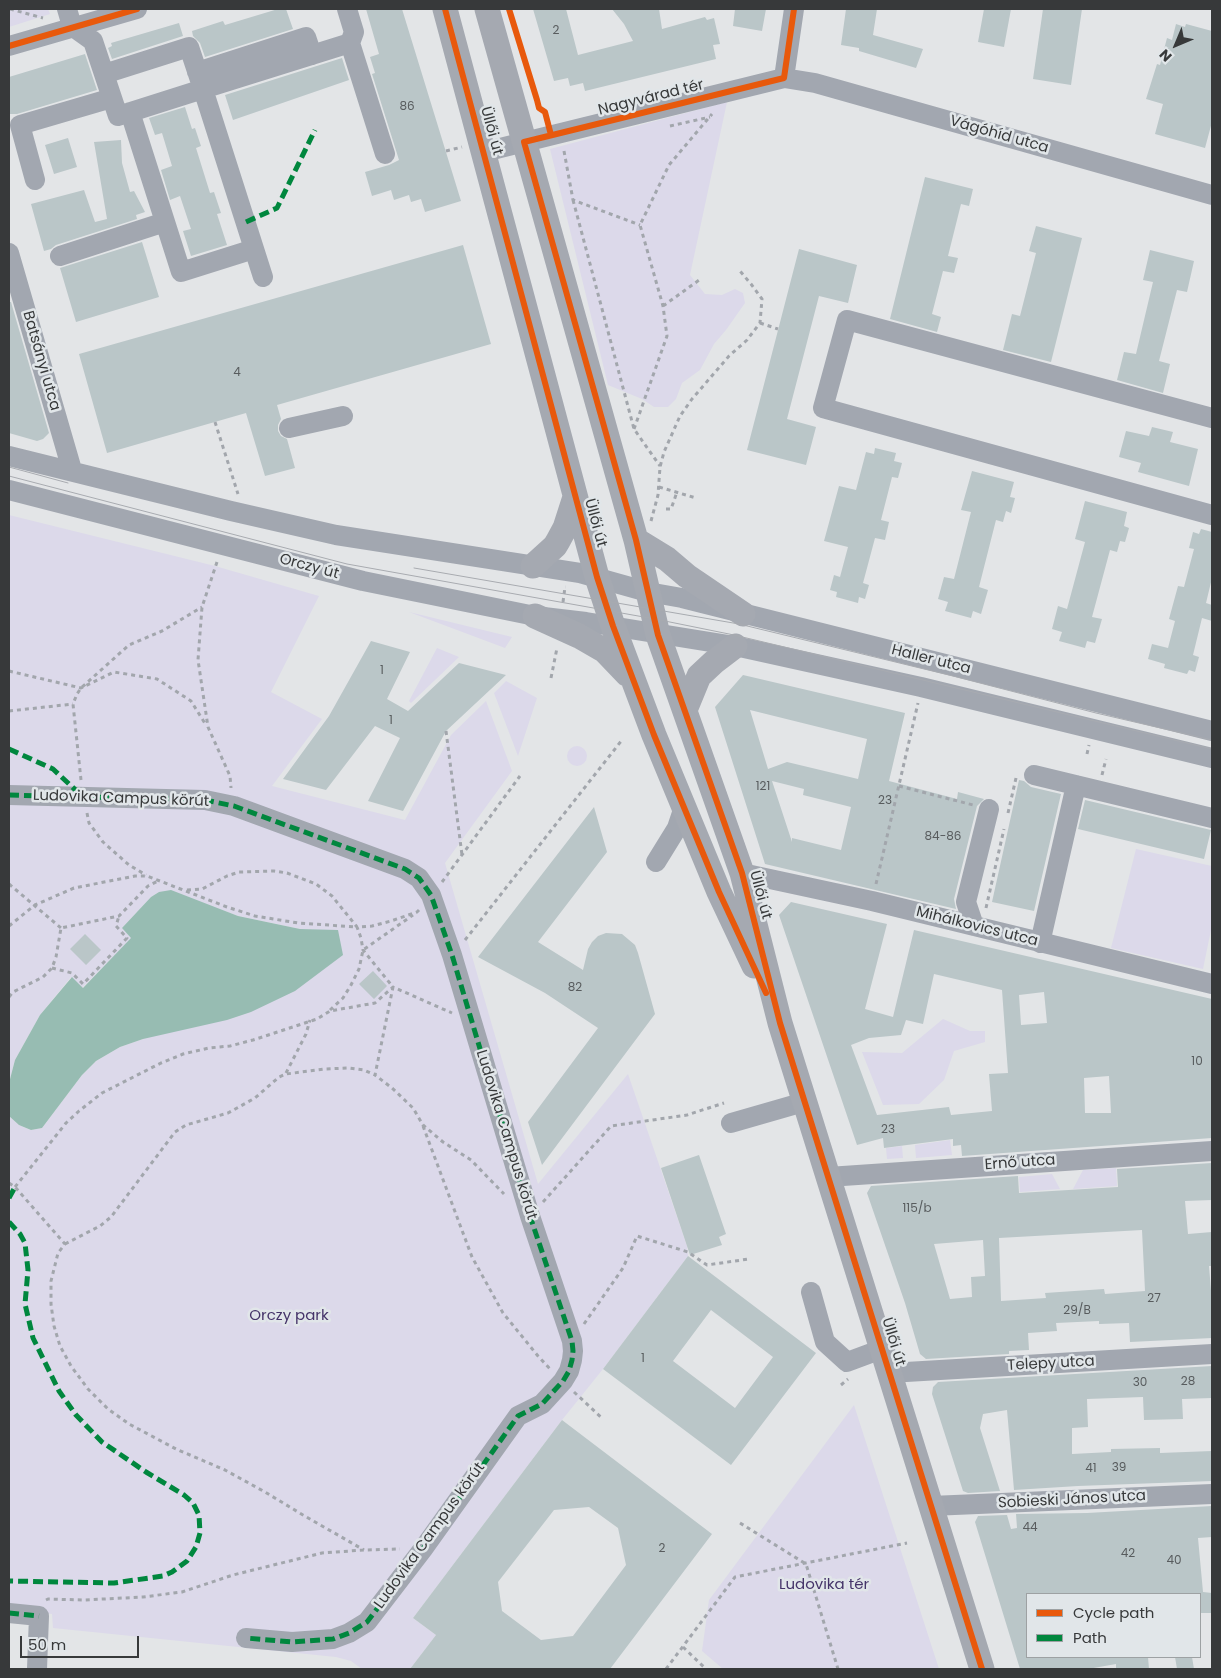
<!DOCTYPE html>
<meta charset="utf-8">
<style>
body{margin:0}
#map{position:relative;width:1221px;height:1678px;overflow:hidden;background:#e3e5e7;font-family:Poppins,sans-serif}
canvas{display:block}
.frame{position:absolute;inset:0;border:10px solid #37393a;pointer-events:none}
.legend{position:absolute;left:1026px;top:1593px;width:175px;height:65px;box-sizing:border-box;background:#e1e6e9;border:1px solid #9da1a3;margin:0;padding:6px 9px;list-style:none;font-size:15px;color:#37393a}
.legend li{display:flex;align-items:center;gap:10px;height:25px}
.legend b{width:25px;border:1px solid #9da1a3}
.north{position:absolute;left:1151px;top:20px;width:50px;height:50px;-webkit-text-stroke:4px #e1e6e9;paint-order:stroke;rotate:225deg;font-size:14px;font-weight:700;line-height:20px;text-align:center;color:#37393a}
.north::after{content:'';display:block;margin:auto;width:18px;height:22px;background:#37393a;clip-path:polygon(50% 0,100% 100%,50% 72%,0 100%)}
.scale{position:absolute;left:20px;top:1636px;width:119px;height:22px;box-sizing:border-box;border:2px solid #37393a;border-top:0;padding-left:6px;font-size:15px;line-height:18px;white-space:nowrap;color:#37393a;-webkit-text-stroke:4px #e1e6e9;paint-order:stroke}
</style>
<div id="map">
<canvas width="1221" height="1678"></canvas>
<div class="frame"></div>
<ul class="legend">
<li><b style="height:6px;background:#e8590c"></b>Cycle path</li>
<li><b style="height:6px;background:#00873e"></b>Path</li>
</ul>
<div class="north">N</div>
<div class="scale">50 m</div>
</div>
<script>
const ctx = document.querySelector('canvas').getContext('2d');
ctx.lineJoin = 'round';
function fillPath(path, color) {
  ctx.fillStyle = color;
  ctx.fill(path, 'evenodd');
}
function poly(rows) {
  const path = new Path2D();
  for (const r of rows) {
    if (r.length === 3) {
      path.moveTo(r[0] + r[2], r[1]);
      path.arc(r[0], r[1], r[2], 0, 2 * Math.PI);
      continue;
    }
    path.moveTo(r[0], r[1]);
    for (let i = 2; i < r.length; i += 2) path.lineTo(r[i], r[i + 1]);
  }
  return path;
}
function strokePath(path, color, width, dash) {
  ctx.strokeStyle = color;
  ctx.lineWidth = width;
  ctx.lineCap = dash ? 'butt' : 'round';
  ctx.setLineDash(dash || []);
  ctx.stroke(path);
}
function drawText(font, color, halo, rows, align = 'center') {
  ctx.font = font + ' Poppins,sans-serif';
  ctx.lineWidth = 5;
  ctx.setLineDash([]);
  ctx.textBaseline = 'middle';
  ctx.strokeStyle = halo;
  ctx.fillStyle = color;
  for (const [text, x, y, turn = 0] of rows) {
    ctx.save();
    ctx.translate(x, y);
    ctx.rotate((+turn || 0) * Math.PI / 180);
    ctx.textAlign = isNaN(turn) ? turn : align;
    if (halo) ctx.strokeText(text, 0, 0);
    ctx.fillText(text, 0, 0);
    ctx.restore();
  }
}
fillPath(poly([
 [9,9,48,9,50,14,9,27],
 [727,102,690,275,705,294,722,295,735,289,743,293,745,303,726,330,714,344,700,370,682,383,676,399,668,407,654,407,642,399,608,385,550,149],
 [9,515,215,566,319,596,271,692,322,719,272,786,405,820,451,735,486,701,512,771,445,863,538,1184,628,1074,687,1246,688,1256,603,1369,562,1420,413,1618,436,1635,410,1669,362,1669,351,1661,336,1657,53,1628,52,1614,9,1609,9,1116,19,1125,31,1130,42,1128,82,1075,96,1061,120,1047,143,1039,338,931,300,929,238,916,210,906,159,892,151,897,122,928,132,938,82,988,71,977,40,1015,15,1060,9,1083],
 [409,612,512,637,505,648],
 [437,648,459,657,411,703,409,701],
 [506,681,537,698,518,756,494,693],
 [577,756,10],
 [1136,849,1212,866,1212,925,1203,969,1111,948],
 [943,1019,970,1031,985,1031,985,1042,954,1051,944,1080,919,1104,883,1105,862,1052,902,1053],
 [950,1140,952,1155,916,1158,915,1145],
 [902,1146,903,1158,887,1159,886,1148],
 [1116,1168,1117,1186,1073,1189,1083,1170],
 [1052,1174,1060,1189,1020,1192,1019,1177],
 [854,1405,939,1669,723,1669,702,1651,709,1600]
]), '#dcd9ea');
fillPath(poly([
 [171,890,238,916,300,929,338,930,343,955,295,991,251,1012,227,1020,143,1039,120,1047,96,1061,82,1075,42,1128,31,1130,19,1125,9,1116,9,1083,15,1060,40,1015,72,977,83,988,131,938,122,928,151,897,159,892]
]), '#97bcb2');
fillPath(poly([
 [278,9,286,9,293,29,205,57,200,43,193,36,192,31,223,21,225,25],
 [366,9,402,9,461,201,425,212,421,199,411,202,409,195,394,200,391,190,372,196,365,172,389,165,399,160,372,74,375,73,370,57,379,54],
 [533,9,566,9,578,55,633,41,624,24,612,9,659,9,662,29,705,17,707,20,714,18,720,44,713,45,716,59,585,91,583,83,570,86,568,78,554,81],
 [735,9,766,9,762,31,733,26],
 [846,9,877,9,873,35,923,49,916,68,859,51,859,48,841,45],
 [984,9,1011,9,1004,47,978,42],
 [1043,9,1082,9,1071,85,1033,79],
 [179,23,183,36,112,59,108,48,112,46,111,43],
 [1176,24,1185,27,1186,24,1212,31,1212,122,1205,148,1155,134,1163,104,1146,99,1157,64,1160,65,1167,38,1172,40],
 [85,54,97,90,17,114,9,114,9,77],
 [342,58,349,80,233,120,225,95],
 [185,107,192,129,195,128,201,146,196,148,210,193,214,192,221,213,217,214,227,245,191,256,183,231,191,229,180,196,170,200,161,170,172,166,162,133,155,135,149,118],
 [68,138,77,167,54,174,45,145],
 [121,140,122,163,130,192,134,191,145,212,136,215,137,219,56,245,51,249,44,251,31,204,84,190,95,222,107,219,94,142],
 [925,177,973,189,969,206,961,204,948,256,958,258,954,273,943,271,932,314,941,317,937,332,890,319],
 [1036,226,1082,238,1051,362,1003,350,1012,314,1020,316,1036,253,1029,251],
 [142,242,159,297,76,322,60,268],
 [463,245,491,344,277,405,281,419,278,425,278,431,281,436,287,439,295,468,265,476,246,413,107,453,79,354],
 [799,249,857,265,848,303,819,296,787,419,816,427,806,465,747,450],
 [1150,250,1194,261,1187,292,1177,290,1159,361,1170,364,1163,393,1117,380,1124,352,1136,354,1153,282,1143,280],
 [9,302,11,302,49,433,43,439,37,441,9,433],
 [1152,427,1173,432,1170,442,1198,449,1189,486,1138,472,1141,463,1119,457,1126,431,1149,436],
 [875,448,896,453,894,461,902,463,898,478,892,477,881,520,889,522,885,540,875,538,863,583,869,585,865,599,859,597,858,603,836,597,837,592,830,590,834,575,840,577,848,547,824,541,839,486,856,490,866,452,874,454],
 [972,471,1014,482,1010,497,1015,498,1011,513,1006,511,1003,522,996,520,979,587,988,590,981,614,973,611,971,618,945,611,948,602,938,599,944,577,954,579,971,512,961,510],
 [1085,501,1127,512,1124,526,1129,528,1125,542,1120,541,1117,552,1110,550,1092,617,1102,619,1095,643,1087,641,1085,648,1059,641,1062,632,1052,629,1058,606,1067,609,1085,542,1075,539],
 [1201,529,1212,532,1212,578,1206,603,1212,605,1212,621,1202,618,1193,655,1199,657,1195,672,1189,670,1187,674,1164,668,1165,664,1148,659,1152,644,1168,648,1175,621,1169,619,1178,586,1184,587,1194,549,1189,548,1193,532,1199,534],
 [371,641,410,652,387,699,408,711,459,663,506,675,446,731,403,811,368,801,400,738,375,726,326,790,283,779,329,716],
 [743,675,905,713,889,781,957,799,958,792,984,799,977,806,954,899,956,909,765,864,715,707],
 [750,710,867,739,858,779,787,762,768,769],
 [772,781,804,789,803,795,851,807,841,850,792,838,792,842],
 [1019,780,1024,781,1031,787,1061,794,1034,911,992,902],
 [1085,800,1211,830,1204,859,1078,829],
 [594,807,607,852,538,942,583,970,588,949,592,942,598,936,606,933,622,934,635,945,638,953,655,1014,542,1165,528,1122,598,1028,545,993,478,957],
 [791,902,887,924,865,1009,893,1017,914,930,1212,999,1212,1138,962,1156,961,1145,953,1146,953,1139,884,1148,883,1138,857,1145,779,915],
 [934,974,1002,990,1008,1073,989,1074,992,1111,951,1115,949,1107,877,1115,851,1045,869,1038,901,1035,906,1020,923,1024],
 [1044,992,1047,1023,1021,1025,1019,995],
 [1109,1076,1111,1113,1085,1113,1084,1078],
 [85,934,101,950,86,965,70,949],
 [373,971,387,986,374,999,359,984],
 [699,1155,726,1234,719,1237,722,1245,690,1255,661,1168],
 [1212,1163,1212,1200,1185,1201,1188,1234,1212,1232,1212,1266,1209,1266,1212,1303,1212,1338,1130,1342,1129,1323,1099,1324,1099,1321,1056,1323,1057,1331,1028,1333,1029,1350,1009,1351,1009,1354,926,1359,920,1354,905,1303,867,1193,871,1186,1018,1176,1019,1193,1118,1187,1117,1169],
 [1142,1230,1145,1291,1105,1294,1104,1289,1045,1293,1046,1298,1001,1301,999,1238],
 [983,1240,985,1276,971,1277,972,1297,950,1299,934,1244],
 [688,1256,816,1353,731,1465,603,1369],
 [711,1310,773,1357,735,1408,673,1361],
 [1212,1366,1212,1398,1182,1399,1183,1419,1144,1420,1143,1397,1087,1399,1088,1427,1072,1428,1072,1454,1111,1452,1111,1449,1160,1448,1160,1453,1212,1451,1212,1481,1078,1486,1014,1490,1007,1410,983,1414,980,1428,1000,1491,968,1493,963,1491,932,1394,933,1387,938,1382],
 [562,1420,712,1534,610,1669,410,1669,436,1635,413,1618],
 [589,1507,618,1528,626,1565,573,1636,541,1640,502,1611,498,1582,554,1510],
 [1212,1506,1212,1537,1198,1538,1203,1592,1212,1593,1212,1613,1200,1613,1200,1594,1027,1594,1027,1657,1148,1657,1149,1669,1116,1669,1116,1664,1088,1669,1020,1669,975,1522,978,1516,1007,1515,1011,1529,1017,1528,1016,1514,1087,1513],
 [1175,1657,1192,1657,1194,1669,1177,1669]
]), '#bac6c8');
strokePath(poly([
 [10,9,43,18],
 [670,126,710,117],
 [446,151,462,147],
 [564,151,573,200,640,225],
 [573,200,634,429,660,466],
 [663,306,702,278],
 [760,323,778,329],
 [215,422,238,494],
 [634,429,667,336,663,306,640,225,669,165,712,114],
 [659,487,696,498],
 [666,509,671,509,677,492],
 [651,521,658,495,660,467,664,452,680,416,692,399,729,356,747,340,760,323,762,299,751,284,740,271],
 [217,562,202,607,198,660,208,727,230,776,231,788],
 [563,602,565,587,566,587],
 [9,671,81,688,114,672,157,679,191,701,206,725],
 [551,678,557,648],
 [9,711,73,704],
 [446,731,462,855],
 [1087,754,1089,745],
 [1102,775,1106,759],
 [81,780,73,704,77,694,81,688,129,645,162,631,202,607],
 [899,786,973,805],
 [87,813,89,823,103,842,129,865,146,875],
 [1008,813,1016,778],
 [442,882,520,776],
 [9,884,61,928],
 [876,884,918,703],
 [187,890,202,889,227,876,239,872,274,871,287,873,316,884,332,896,357,927],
 [986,908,1004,829],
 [419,910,417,912,391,921,372,926,357,927,361,938,363,950,393,987,375,1075,392,1088,413,1108,423,1125,443,1142,471,1160,504,1194],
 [9,926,35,905,74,888,135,876,147,876,227,907,255,916,298,923,357,927],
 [465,940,622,740],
 [52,968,72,973,83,984,127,938,116,926,119,916],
 [9,997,13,992,43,977,52,968,56,957,61,928,119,916,148,886,158,881],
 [330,1010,343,998,351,985,359,969,363,950,413,915],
 [286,1073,306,1034,310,1020],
 [423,1126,472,1257,503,1313,538,1356,551,1370],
 [9,1183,15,1187,65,1244,58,1253,51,1281,51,1304,54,1326,60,1346,71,1366,88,1389,108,1409,129,1424,176,1449,225,1470,265,1492,303,1515,364,1550],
 [15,1187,66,1123,79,1111,102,1093,161,1063,183,1054,209,1048,230,1046,253,1040,317,1019,330,1011,375,1003,393,987,452,1013],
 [543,1202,611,1126,687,1115,724,1103],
 [65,1244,100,1226,111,1217,175,1132,186,1125,228,1113,255,1098,279,1077,286,1074,325,1069,348,1068,364,1070,375,1075],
 [584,1324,623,1268,637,1236,688,1252,707,1265,749,1259],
 [841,1385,848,1379],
 [574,1392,603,1419],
 [740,1523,806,1564,838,1669],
 [46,1600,48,1599,84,1600,143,1597,182,1592,233,1575,322,1553,364,1550,400,1549],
 [683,1647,706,1669],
 [666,1669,735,1577,907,1543]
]), '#a2a6ac', 3, [4, 4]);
strokePath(poly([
 [67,9,72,26],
 [347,9,354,32,350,43],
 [72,26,93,41,118,116,203,89,263,277],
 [9,46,137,9],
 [197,72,306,37,312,55],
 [104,74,189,47,203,89,350,43,385,154],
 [784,78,794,9],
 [130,112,181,272,254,249],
 [484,152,784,78,815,83,1212,195],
 [35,180,20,125,112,98],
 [9,253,72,470],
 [60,256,165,222],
 [1212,418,847,320,823,408,1212,515],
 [289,428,343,416],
 [9,456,231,511,336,535,580,573,648,592,682,598,1212,731],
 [9,490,363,581,535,616,586,622,735,646,921,687,1212,758],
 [1034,775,1212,818],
 [9,795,205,800,234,806,405,869,419,878,431,895,452,955,530,1216,572,1341,573,1351,572,1360,569,1371,563,1381,542,1404,518,1416,423,1549,367,1622,349,1633,333,1639,292,1642,246,1638],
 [656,862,677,828,684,807],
 [742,873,872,901,1212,984],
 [974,926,966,902,989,809],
 [1040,943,1076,785],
 [731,1123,804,1102],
 [828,1177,1212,1151],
 [811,1292,825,1342,847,1362,882,1349],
 [889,1373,1212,1354],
 [931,1506,1212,1494],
 [9,1613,39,1616,37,1669]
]), '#a2a7b0', 20);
strokePath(poly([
 [445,9,597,577,613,626,654,735,719,892,754,966],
 [487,9,636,540,658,635,742,873,780,1023,982,1669],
 [636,540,667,559,687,576,743,614],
 [533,566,555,546,558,541,565,528,575,497],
 [535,616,579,636,605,651,627,674],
 [685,710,699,676,714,662,735,646]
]), '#a5a9b1', 25);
strokePath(poly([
 [9,467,68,483],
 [9,476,347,564,655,619,734,635,1212,749],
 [414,568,739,624,953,676,1096,713,1212,740]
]), '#a8abb0', 1);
strokePath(poly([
 [246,222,277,208,315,130],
 [9,749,53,769,83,797],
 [9,795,205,800,234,806,405,869,419,878,431,895,452,955,530,1216,572,1341,573,1351,572,1360,569,1371,563,1381,542,1404,518,1416,423,1549,367,1622,349,1633,333,1639,292,1642,246,1638],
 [9,1198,15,1187],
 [9,1222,20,1234,25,1243,28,1270,25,1304,33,1338,59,1391,76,1415,102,1442,146,1472,184,1495,193,1503,199,1515,200,1533,196,1547,187,1561,172,1572,163,1576,114,1583,9,1581],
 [9,1613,39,1616]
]), '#00873e', 5, [10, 5]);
strokePath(poly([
 [445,9,597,577,613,626,654,735,719,892,766,993],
 [509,9,537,100,539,108,545,112,551,135],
 [794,9,784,78,524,142,636,540,658,635,742,873,780,1023,982,1669],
 [9,46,137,9]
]), '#e8590c', 6);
drawText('12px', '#585c5e', null, [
 ["2",556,31],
 ["86",407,107],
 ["4",237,373],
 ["1",382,671],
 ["1",391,721],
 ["121",763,787],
 ["23",885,801],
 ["84-86",943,837],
 ["82",575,988],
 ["10",1197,1062],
 ["23",888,1130],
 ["115/b",917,1209],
 ["27",1154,1299],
 ["29/B",1077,1311],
 ["1",643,1359],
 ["28",1188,1382],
 ["30",1140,1383],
 ["39",1119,1468],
 ["41",1091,1469],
 ["44",1030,1528],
 ["2",662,1549],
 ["42",1128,1554],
 ["40",1174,1561]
]);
drawText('15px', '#37393a', '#e1e6e9', [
 ["Nagyvárad tér",651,98,-14],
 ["Üllői út",491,131,75],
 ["Vágóhíd utca",999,135,16],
 ["Batsányi utca",41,361,74],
 ["Üllői út",595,523,75],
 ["Orczy út",309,567,15],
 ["Haller utca",931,660,14],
 ["Ludovika Campus körút",121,799,2],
 ["Üllői út",760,895,75],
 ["Mihálkovics utca",977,927,14],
 ["Ludovika Campus körút",506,1135,73],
 ["Ernő utca",1020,1163,-4],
 ["Üllői út",893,1342,73],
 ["Telepy utca",1051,1364,-3],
 ["Sobieski János utca",1072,1500,-3],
 ["Ludovika Campus körút",430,1536,-54]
]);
drawText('15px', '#453469', '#e1e6e9', [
 ["Orczy park",289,1316],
 ["Ludovika tér",824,1585]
]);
</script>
